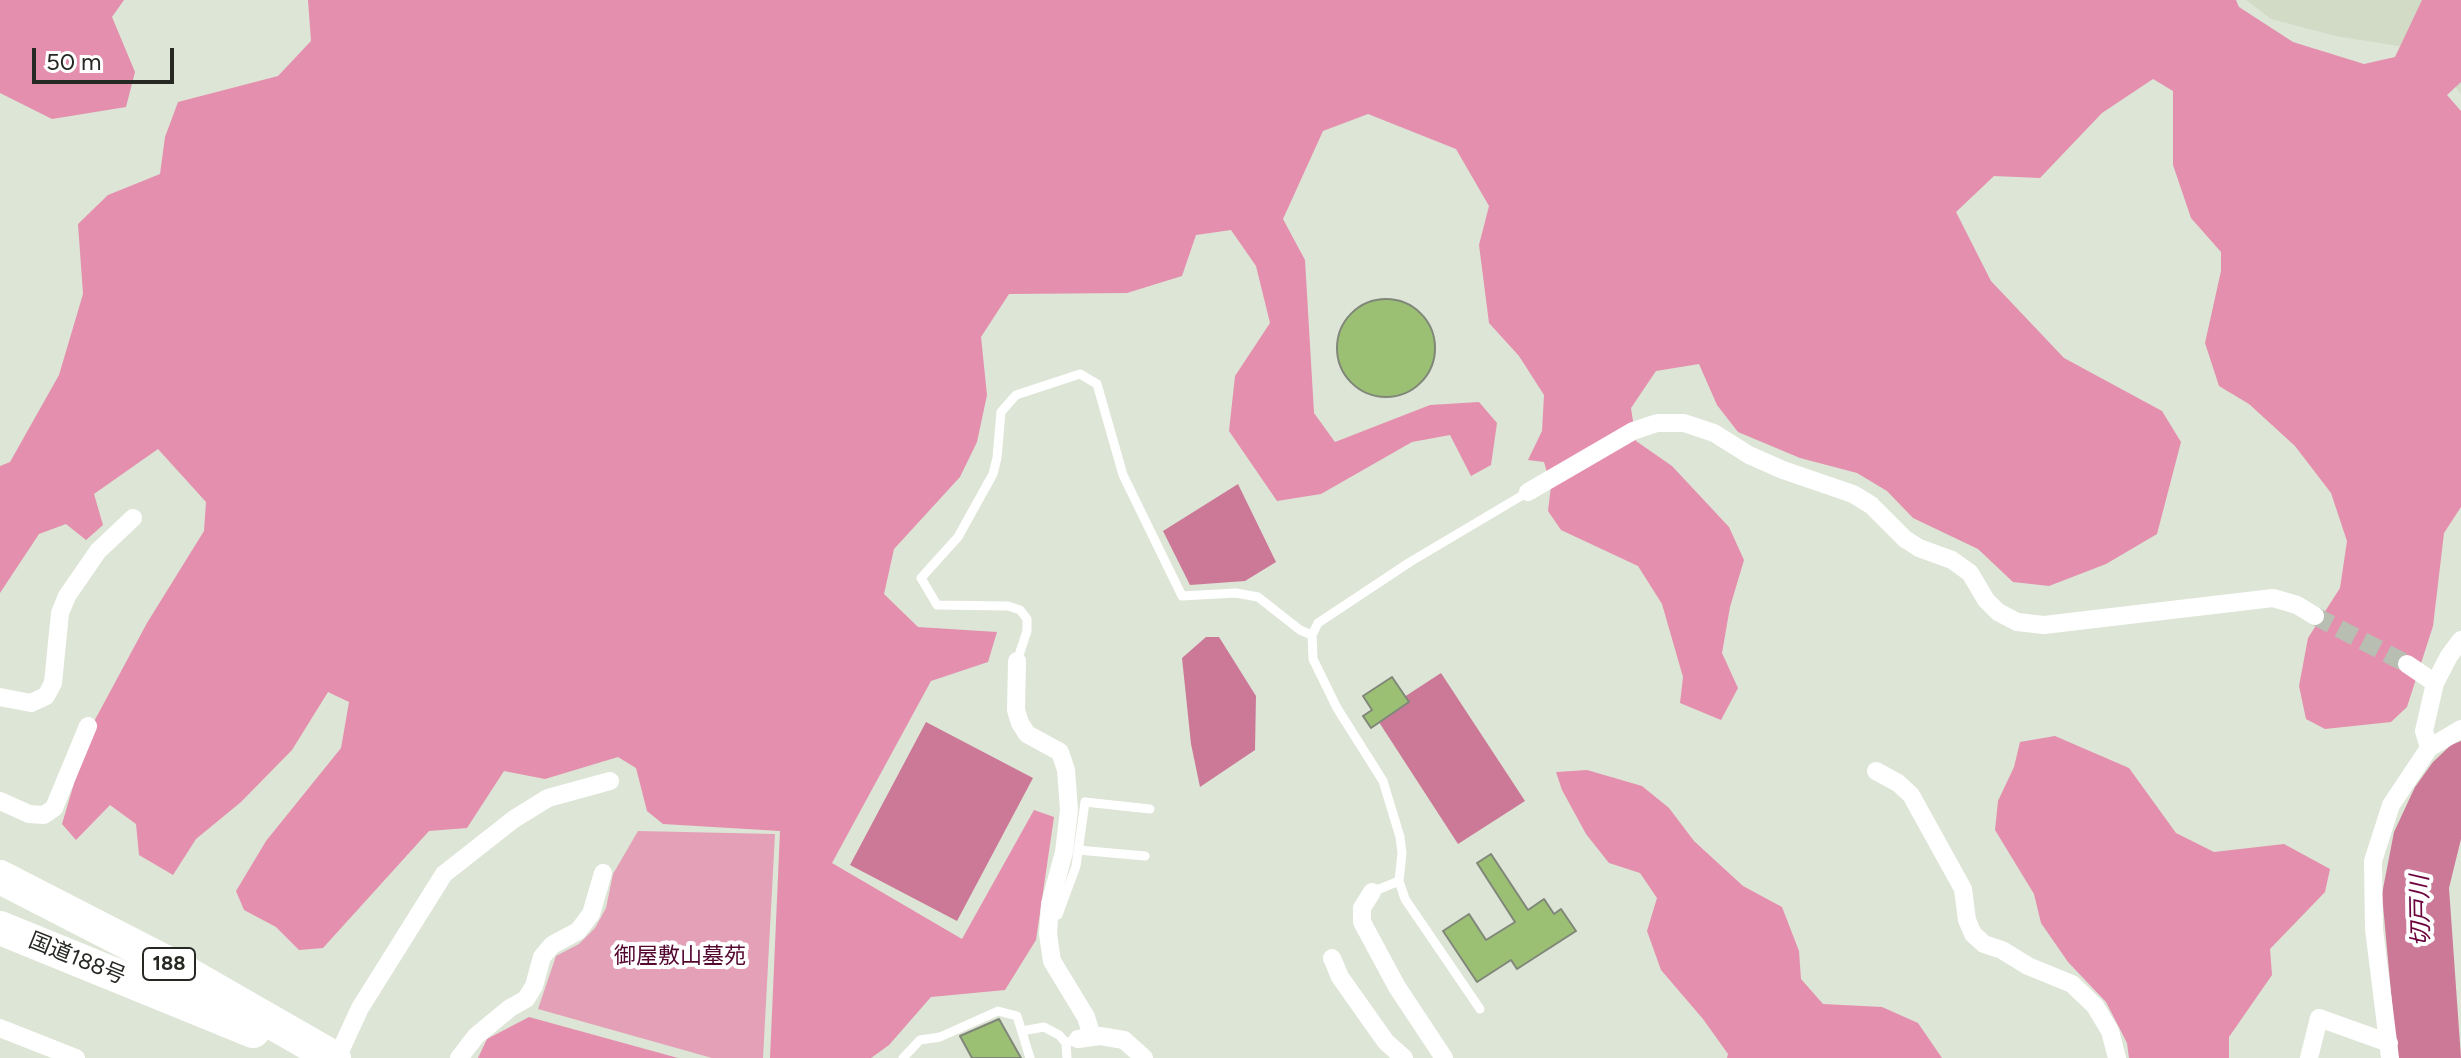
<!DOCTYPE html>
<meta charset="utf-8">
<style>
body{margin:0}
#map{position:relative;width:2461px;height:1058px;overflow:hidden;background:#dde5d6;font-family:Figtree,sans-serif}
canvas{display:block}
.scale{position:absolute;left:32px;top:48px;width:142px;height:36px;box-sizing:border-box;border:4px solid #262923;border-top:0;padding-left:10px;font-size:24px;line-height:28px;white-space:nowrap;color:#262923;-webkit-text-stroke:6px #fff;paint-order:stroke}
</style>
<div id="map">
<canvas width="2461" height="1058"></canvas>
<div class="scale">50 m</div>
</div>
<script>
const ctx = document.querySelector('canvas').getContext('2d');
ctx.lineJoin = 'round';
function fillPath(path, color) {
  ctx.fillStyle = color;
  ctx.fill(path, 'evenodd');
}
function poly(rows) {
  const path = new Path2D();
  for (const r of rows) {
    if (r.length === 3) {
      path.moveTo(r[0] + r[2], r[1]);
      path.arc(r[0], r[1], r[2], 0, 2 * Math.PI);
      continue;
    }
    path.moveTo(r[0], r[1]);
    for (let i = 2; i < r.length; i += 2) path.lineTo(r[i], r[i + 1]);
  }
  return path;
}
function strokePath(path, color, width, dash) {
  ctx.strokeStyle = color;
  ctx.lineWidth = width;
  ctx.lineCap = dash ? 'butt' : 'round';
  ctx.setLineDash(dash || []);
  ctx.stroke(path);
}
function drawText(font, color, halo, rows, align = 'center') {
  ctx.font = font + ' Figtree,"Noto Sans JP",sans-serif';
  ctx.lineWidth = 8;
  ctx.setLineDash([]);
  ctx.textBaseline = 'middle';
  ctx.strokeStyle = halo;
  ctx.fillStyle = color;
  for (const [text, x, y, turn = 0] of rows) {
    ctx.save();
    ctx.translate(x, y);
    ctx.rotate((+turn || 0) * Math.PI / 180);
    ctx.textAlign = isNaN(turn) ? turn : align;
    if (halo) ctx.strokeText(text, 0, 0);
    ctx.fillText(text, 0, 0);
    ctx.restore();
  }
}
fillPath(poly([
 [2246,0,2461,0,2461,94,2447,76,2410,48,2336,36,2271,19]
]), '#d1dbc6');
fillPath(poly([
 [638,831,775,834,763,1058,712,1058,538,1009,556,956,579,944,595,928,606,908,613,874]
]), '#e3a0b7');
fillPath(poly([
 [0,0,124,0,112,17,135,72,126,107,52,119,0,93],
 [308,0,2236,0,2239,7,2293,42,2364,64,2395,57,2422,0,2461,0,2461,82,2447,95,2461,111,2461,507,2444,533,2433,626,2407,707,2391,722,2325,729,2306,719,2299,686,2308,638,2340,588,2347,541,2331,493,2295,446,2249,404,2219,386,2205,343,2221,271,2221,252,2191,218,2173,165,2173,91,2153,79,2102,113,2040,178,1994,176,1956,212,1991,281,2064,358,2162,411,2181,442,2157,534,2106,564,2049,586,2013,582,1978,549,1913,518,1887,491,1857,473,1800,458,1738,432,1717,405,1699,364,1656,371,1631,408,1636,441,1672,466,1729,527,1744,560,1730,607,1722,653,1738,688,1721,720,1680,703,1683,677,1662,604,1638,566,1561,530,1548,511,1551,486,1544,462,1528,460,1542,431,1544,395,1519,356,1489,323,1479,245,1489,206,1456,149,1368,114,1323,131,1283,219,1305,260,1314,413,1335,442,1430,405,1479,402,1497,423,1491,465,1471,476,1450,435,1412,442,1321,494,1277,501,1229,431,1235,376,1270,323,1256,266,1231,230,1196,235,1182,276,1127,293,1009,294,981,337,987,395,977,442,960,477,894,549,884,594,918,627,997,632,988,662,931,681,832,863,962,939,1034,810,1054,817,1036,940,1005,990,931,997,889,1045,871,1058,770,1058,780,831,663,824,647,811,636,768,618,757,545,779,504,771,467,828,429,831,323,948,299,950,276,927,244,910,236,891,266,841,341,748,349,702,328,692,292,750,241,802,196,839,173,875,139,855,136,824,110,805,76,840,62,824,90,729,147,623,204,531,206,502,158,449,94,494,103,525,86,540,66,524,39,534,0,593,0,466,10,462,59,375,83,294,78,224,108,195,160,174,165,137,178,102,278,76,311,41],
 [2055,736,2129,768,2176,833,2214,852,2284,844,2330,869,2325,892,2270,949,2272,975,2229,1037,2229,1058,2129,1058,2127,1043,2106,1002,2068,962,2041,923,2034,894,1995,830,1998,801,2014,767,2020,742],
 [1587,770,1642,786,1669,808,1694,841,1743,886,1782,907,1799,951,1801,979,1823,1004,1882,1007,1918,1023,1942,1058,1727,1058,1728,1054,1703,1019,1661,970,1647,931,1657,898,1640,873,1609,863,1586,834,1562,790,1556,772],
 [529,1017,678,1058,478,1058,487,1039]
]), '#e48fae');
fillPath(poly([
 [1238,484,1276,562,1245,581,1190,585,1163,531],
 [1206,637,1219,637,1256,696,1255,750,1200,787,1191,744,1182,658],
 [1441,673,1525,801,1458,844,1375,716],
 [926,722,1033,778,957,921,850,865],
 [2461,741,2461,839,2449,888,2461,1058,2397,1058,2382,894,2394,832,2415,787,2433,762,2451,745]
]), '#cc7998');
const building = poly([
 [1386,348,49],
 [1392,677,1409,702,1371,728,1363,716,1372,710,1363,696,1392,677],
 [1491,854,1528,910,1544,899,1554,914,1561,909,1576,931,1517,969,1511,960,1477,982,1443,931,1469,914,1486,940,1515,922,1477,863,1491,854],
 [999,1019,1021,1058,972,1058,960,1036,999,1019]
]);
fillPath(building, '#9bc074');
strokePath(building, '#808779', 2);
strokePath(poly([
 [2315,616,2407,664]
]), '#b8bfb2', 18, [18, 9]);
strokePath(poly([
 [1017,661,1027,631,1027,619,1020,610,1008,606,937,605,921,578,958,537,993,474,997,458,1001,412,1016,395,1080,374,1097,384,1123,475,1182,596,1236,593,1258,597,1300,630,1312,635],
 [1078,850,1145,856],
 [1372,892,1399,881],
 [1049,919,1058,915,1076,866,1085,802,1150,809],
 [1480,1009,1405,899,1399,881,1402,853,1400,837,1383,781,1337,708,1313,659,1312,635,1318,623,1410,562,1528,492],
 [1022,1031,1044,1027,1059,1035,1066,1043],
 [903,1058,920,1040,940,1037,998,1011,1017,1016,1030,1058],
 [1067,1058,1066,1043,1071,1041]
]), '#fff', 9);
strokePath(poly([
 [1528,492,1633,431,1657,423,1684,423,1714,433,1749,455,1783,470,1853,494,1871,505,1905,539,1919,548,1952,560,1970,573,1986,600,1998,612,2017,622,2044,625,2273,598,2297,605,2315,616],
 [1017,661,1016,710,1020,723,1027,734,1060,752,1066,770,1069,810,1064,852,1050,904,1048,934,1052,961,1086,1017,1092,1036],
 [2407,664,2435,683],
 [0,697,31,703,46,696,53,683,60,613,67,596,98,551,133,518],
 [2429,748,2424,731,2435,683,2449,656,2461,640],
 [1876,771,1898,783,1911,795,1963,889,1967,920,1973,934,1984,944,2002,950,2028,966,2072,984,2095,1006,2110,1031,2117,1058],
 [0,801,29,814,44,815,54,808,88,726],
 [1372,892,1362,908,1362,922,1397,987,1444,1058],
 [1332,958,1340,977,1386,1042,1404,1058],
 [0,1028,76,1058],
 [1078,1039,1100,1036,1124,1040,1144,1058],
 [337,1058,360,1008,444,874,514,819,548,798,610,781],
 [459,1058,476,1036,510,1008,526,999,534,986,542,957,552,945,578,931,591,914,603,873],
 [2309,1058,2319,1018,2389,1043],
 [2390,1058,2374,929,2373,861,2391,805,2429,748,2461,729]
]), '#fff', 18);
strokePath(poly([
 [0,877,179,969,334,1058],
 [0,928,253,1031]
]), '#fff', 34);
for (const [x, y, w] of [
 [169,964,52]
]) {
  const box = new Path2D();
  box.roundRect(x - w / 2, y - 16, w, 32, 6);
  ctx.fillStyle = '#fff';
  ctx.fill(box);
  strokePath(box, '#262923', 2);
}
drawText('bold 20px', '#262923', null, [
 ["188",169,964]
]);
drawText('22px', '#55082f', '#fff', [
 ["御屋敷山墓苑",680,957]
]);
drawText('22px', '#262923', '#fff', [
 ["国道188号",77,959,22]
]);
drawText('italic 24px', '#6d033c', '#fff', [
 ["切戸川",2421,911,-91]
]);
</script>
